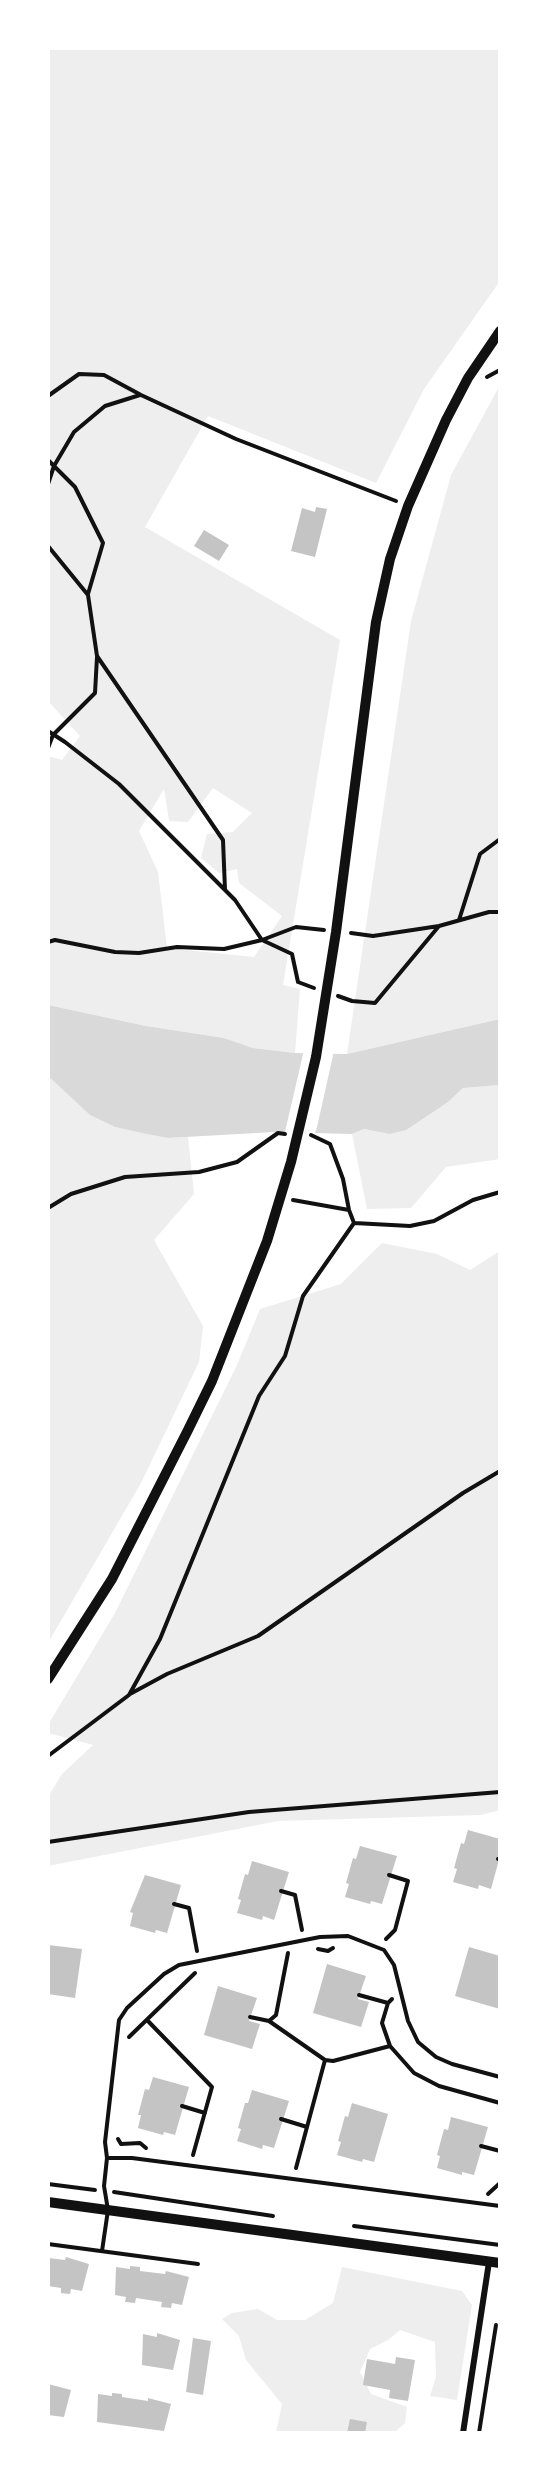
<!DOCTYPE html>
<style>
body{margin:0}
#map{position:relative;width:548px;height:2481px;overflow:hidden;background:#fff;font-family:Mulish,sans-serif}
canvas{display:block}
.frame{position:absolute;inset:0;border:50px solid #fff;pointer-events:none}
</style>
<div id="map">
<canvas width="548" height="2481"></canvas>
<div class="frame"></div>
</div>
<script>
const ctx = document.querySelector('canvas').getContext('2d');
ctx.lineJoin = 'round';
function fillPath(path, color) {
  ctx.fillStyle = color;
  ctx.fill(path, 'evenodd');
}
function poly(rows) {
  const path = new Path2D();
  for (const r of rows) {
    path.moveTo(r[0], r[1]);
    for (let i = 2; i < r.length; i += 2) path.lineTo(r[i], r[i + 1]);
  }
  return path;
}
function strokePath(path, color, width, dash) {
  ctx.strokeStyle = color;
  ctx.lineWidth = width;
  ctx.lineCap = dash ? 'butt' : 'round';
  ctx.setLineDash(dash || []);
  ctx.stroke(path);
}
fillPath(poly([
 [48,48,500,48,500,281,424,389,376,483,208,416,145,527,340,640,283,985,300,989,295,1053,253,1048,224,1038,146,1026,48,1005,48,756,62,760,80,736,48,701],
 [213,788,252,813,233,832,207,834,201,858,219,873,237,869,239,883,282,916,254,957,167,948,158,872,139,831,164,789,169,821,188,822],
 [500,385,500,1019,347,1054,411,621,451,475],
 [48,1076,90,1115,115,1127,168,1138,188,1137,194,1194,154,1240,203,1326,199,1362,141,1483,48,1643],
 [500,1085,500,1159,446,1167,411,1208,367,1209,352,1134,364,1129,389,1134,448,1102,463,1088],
 [382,1243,437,1254,470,1270,500,1251,500,1810,481,1815,278,1821,48,1866,48,1797,62,1774,93,1745,48,1733,48,1725,115,1613,237,1365,260,1309,341,1284],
 [342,2267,462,2291,472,2305,457,2400,430,2396,436,2377,435,2342,400,2330,388,2340,370,2349,360,2372,371,2394,407,2407,405,2423,394,2433,276,2433,282,2404,246,2360,239,2336,222,2319,232,2313,258,2309,277,2320,305,2320,333,2303]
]), '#eee');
fillPath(poly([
 [48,1005,146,1026,224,1038,253,1048,295,1053,347,1054,500,1019,500,1085,463,1088,448,1102,406,1130,389,1134,364,1129,352,1134,274,1132,168,1138,147,1134,115,1127,90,1115,48,1076]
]), '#d9d9d9');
fillPath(poly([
 [304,1050,334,1051,317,1127,314,1136,284,1136]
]), '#fff');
fillPath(poly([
 [316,507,327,509,315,557,291,551,302,508,315,512],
 [204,530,229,545,219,561,194,546],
 [468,1830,500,1839,500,1856,491,1889,479,1885,478,1889,453,1882,457,1869,454,1868,461,1843,464,1844],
 [360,1846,397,1856,382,1904,371,1901,370,1904,345,1897,349,1884,346,1883,353,1858,356,1859],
 [252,1861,289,1872,274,1920,263,1916,262,1920,237,1913,241,1900,238,1899,245,1874,248,1875],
 [145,1875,181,1885,167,1933,156,1930,155,1933,130,1926,133,1913,130,1912],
 [48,1945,82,1949,75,1998,48,1994],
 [469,1947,500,1956,500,2009,455,1996],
 [327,1964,366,1976,358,1999,369,2002,361,2027,313,2013],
 [218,1986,257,1998,249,2021,260,2024,252,2049,204,2035],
 [153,2077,189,2087,175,2135,164,2132,163,2135,138,2128,141,2115,138,2115,145,2089,149,2090],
 [252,2090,289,2101,274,2148,263,2145,262,2149,237,2141,241,2129,238,2128,245,2103,248,2103],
 [352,2103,388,2114,374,2162,363,2159,362,2162,337,2155,341,2142,338,2141,345,2116,348,2117],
 [451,2117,488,2127,474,2175,462,2172,462,2175,437,2168,440,2156,437,2155,444,2129,448,2130],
 [66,2257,89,2264,82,2291,71,2289,70,2294,61,2293,61,2288,48,2286,48,2258,65,2260],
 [130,2266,140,2267,140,2271,165,2274,166,2271,189,2277,182,2305,172,2303,171,2308,161,2307,162,2302,136,2298,135,2303,125,2302,126,2297,115,2295,116,2267,130,2269],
 [157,2333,180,2340,173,2370,142,2365,143,2334,157,2337],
 [193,2338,211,2341,203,2395,186,2392],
 [396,2357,415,2360,408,2401,389,2398,390,2390,363,2385,367,2359,395,2364],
 [48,2384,71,2390,64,2417,48,2415],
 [112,2393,122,2394,122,2397,148,2401,148,2398,171,2404,164,2431,97,2422,98,2394,112,2396],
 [350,2419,367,2422,365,2433,347,2433]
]), '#c4c4c4');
strokePath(poly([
 [487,377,500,370],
 [48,396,79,374,104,375,141,395,236,439,396,501],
 [48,460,54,466,48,484],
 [48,546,88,595,97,656,223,840,225,890],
 [88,594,103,543,75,487,54,466,74,432,105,406,140,395],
 [48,731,65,742,119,784,235,900,262,940,292,954,298,982,314,988],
 [48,748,53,735,95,693,97,657],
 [459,920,480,854,500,839],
 [351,933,373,936,439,926,489,912,500,912],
 [48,942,55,940,115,952,139,953,177,947,224,949,262,940,296,927,324,930],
 [338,996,352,1001,375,1003,439,926],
 [311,1135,330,1144,343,1179,349,1210,354,1223],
 [293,1200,349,1210],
 [48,1208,71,1194,125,1177,199,1172,237,1162,278,1133,285,1134],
 [354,1223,410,1226,434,1221,473,1200,500,1192],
 [130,1694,167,1674,258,1636,463,1493,500,1471],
 [48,1756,129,1695,160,1639,259,1396,285,1356,303,1296,354,1223],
 [48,1842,249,1812,500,1792],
 [498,1859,500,1860],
 [281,1891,295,1895,302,1930],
 [174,1904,189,1908,197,1951],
 [386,1939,395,1930,408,1881,389,1875],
 [318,1949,328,1951,333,1948],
 [359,1995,388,2003],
 [392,1999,388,2003,382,2023,390,2046,414,2073,439,2086,500,2103],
 [250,2017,269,2021,276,2015,288,1953],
 [147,2020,212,2087,193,2155],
 [269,2021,325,2060,333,2061,390,2046],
 [129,2037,195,1973],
 [182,2106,205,2113],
 [281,2119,307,2127],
 [118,2139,121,2144,140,2143,146,2148],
 [481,2146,500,2151],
 [296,2168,325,2060],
 [48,2184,95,2190],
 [114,2192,273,2216],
 [488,2194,500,2183],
 [354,2226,500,2245],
 [479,2433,496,2325]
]), '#111', 4);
strokePath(poly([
 [500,2077,452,2064,436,2057,418,2042,408,2021,394,1965,384,1950,348,1936,320,1937,179,1965,164,1974,127,2008,119,2020,105,2142,107,2158,132,2158,500,2206],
 [48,2244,198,2264],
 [102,2251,108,2210,104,2186,107,2158]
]), '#111', 4);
strokePath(poly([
 [463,2433,489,2262]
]), '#111', 6);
strokePath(poly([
 [48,1679,112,1579,188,1430,212,1381,267,1241,291,1162,316,1057,336,932,376,622,390,559,408,506,446,420,468,378,500,331],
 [48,2202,500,2263]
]), '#111', 10);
</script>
